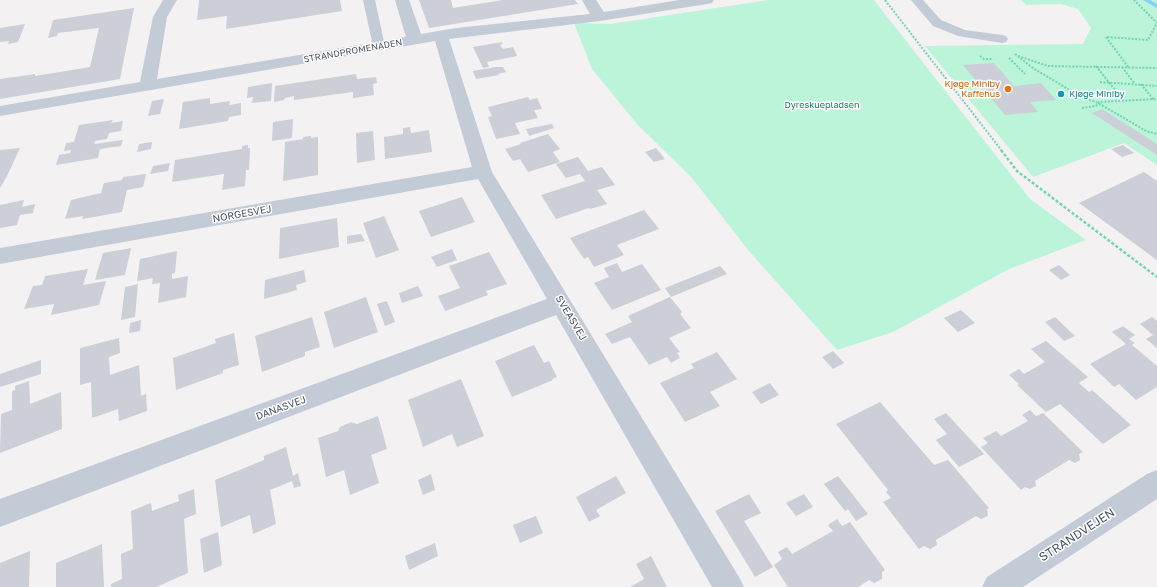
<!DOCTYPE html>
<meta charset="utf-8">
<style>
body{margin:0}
canvas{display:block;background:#f3f1f1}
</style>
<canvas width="1157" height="587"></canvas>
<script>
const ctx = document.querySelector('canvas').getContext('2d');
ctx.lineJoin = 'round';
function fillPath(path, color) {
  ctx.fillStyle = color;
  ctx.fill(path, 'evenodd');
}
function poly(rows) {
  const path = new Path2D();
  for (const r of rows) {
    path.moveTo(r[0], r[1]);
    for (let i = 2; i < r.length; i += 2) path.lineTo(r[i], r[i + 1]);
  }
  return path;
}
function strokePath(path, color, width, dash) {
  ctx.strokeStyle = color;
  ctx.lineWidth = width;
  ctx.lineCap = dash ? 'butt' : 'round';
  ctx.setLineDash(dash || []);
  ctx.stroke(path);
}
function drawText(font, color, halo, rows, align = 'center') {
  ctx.font = font + ' "Golos Text",sans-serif';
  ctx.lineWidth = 3;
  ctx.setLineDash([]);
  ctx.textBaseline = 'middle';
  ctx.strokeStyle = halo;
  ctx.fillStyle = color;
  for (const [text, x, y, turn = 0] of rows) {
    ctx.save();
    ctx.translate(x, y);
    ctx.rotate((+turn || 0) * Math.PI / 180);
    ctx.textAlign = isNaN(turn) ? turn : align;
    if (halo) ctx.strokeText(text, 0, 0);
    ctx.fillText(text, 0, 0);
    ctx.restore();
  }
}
fillPath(poly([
 [768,0,874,0,1030,199,1086,240,1009,269,893,332,837,350,749,251,692,178,637,124,592,69,574,23,611,24],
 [1021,0,1157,0,1157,165,1124,143,1033,177,925,46,1083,44,1091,28,1078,9,1061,4,1026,5]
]), '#bcf4da');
fillPath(poly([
 [1143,0,1150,0,1157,4,1157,8,1143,0]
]), '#85cef5');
fillPath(poly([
 [199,0,340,0,342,11,226,29,227,16,197,20],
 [419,0,451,0,453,8,503,0,575,0,578,4,429,28],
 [134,8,120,79,0,99,0,79,35,74,35,76,90,67,99,28,58,33,57,36,48,38,53,20],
 [25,24,18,42,8,44,9,41,0,42,0,28],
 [502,42,503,44,500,45,503,49,513,47,517,56,487,62,489,67,483,68,473,47],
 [994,63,1014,86,1041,83,1056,100,1030,102,1038,112,1005,115,963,65],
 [496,67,503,67,506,72,498,74,499,75,476,79,473,71],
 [356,74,357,79,376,77,377,83,373,84,374,95,353,98,353,92,294,100,294,96,285,98,284,100,274,102,275,86],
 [272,83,271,101,252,103,253,97,247,98,248,87],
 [528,97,530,100,537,98,542,109,534,110,538,118,515,123,520,134,496,139,488,117,492,116,488,107],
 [210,98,210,104,230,101,229,105,241,103,241,115,229,117,228,121,179,129,183,102],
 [164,99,160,114,148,116,152,101],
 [1102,109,1157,144,1157,155,1092,113],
 [293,119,292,138,272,141,273,122],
 [113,120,111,123,123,121,121,131,109,133,107,139,95,141,94,144,123,140,121,146,100,149,98,158,56,165,59,155,70,153,71,150,64,151,66,143,74,142,79,125],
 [552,124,554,128,529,136,526,129],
 [410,127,411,133,429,130,432,152,385,159,384,137,403,134,403,128],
 [373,131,375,160,357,163,356,133],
 [548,134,560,149,553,152,560,162,528,172,520,159,513,161,505,149,521,144,520,143],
 [311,136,311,138,318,137,318,175,283,181,285,142,303,139,303,137],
 [152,142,151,149,137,152,139,144],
 [248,145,248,148,250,148,249,170,246,170,245,186,222,190,224,174,172,182,175,160,242,149,242,146],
 [1123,145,1134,153,1122,157,1111,149],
 [20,148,7,176,0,188,0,150],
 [656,148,665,159,654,162,645,152],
 [578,157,588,171,602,167,615,185,597,190,607,204,590,209,589,208,556,219,541,195,585,181,580,174,566,178,556,164],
 [170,163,168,171,150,174,153,166],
 [1144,172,1157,181,1157,260,1079,203],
 [146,174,143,187,127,190,122,212,82,219,83,216,65,219,71,200,101,193,104,183,122,180,123,177],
 [462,197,475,222,431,237,419,211],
 [24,200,22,207,35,204,33,213,20,215,17,225,0,228,0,205],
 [644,210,659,229,617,245,624,255,594,267,588,257,584,259,570,238],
 [384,216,399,250,376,258,363,223],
 [337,218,339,247,279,259,280,228],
 [361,234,365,241,347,244,347,236],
 [131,248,125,275,95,280,103,253],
 [452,249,457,260,437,267,431,257],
 [177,251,175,273,172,274,172,279,188,276,186,297,158,303,160,283,152,284,153,278,137,281,140,259],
 [489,252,507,284,486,291,488,295,445,311,438,296,460,288,449,266],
 [617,263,622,272,642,264,661,290,612,310,594,283,609,277,604,268],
 [1059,265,1070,275,1061,280,1049,270],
 [720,266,727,274,671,297,665,288],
 [88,269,83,285,106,281,99,305,51,315,54,304,24,309,33,286,42,285,45,276],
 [304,270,306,282,296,285,297,290,264,299,265,280],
 [138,284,135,317,121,320,125,287],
 [418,286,423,296,402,303,399,293],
 [366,297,378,332,334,348,324,312],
 [670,297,682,312,680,314,691,328,669,338,680,352,677,353,680,358,671,363,667,357,649,365,630,337,612,344,605,334,632,322,628,316],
 [387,301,395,322,385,326,377,304],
 [961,310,975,323,958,332,944,318],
 [312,317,320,347,305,352,305,356,262,372,255,336],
 [1055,317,1075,336,1064,341,1045,322],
 [1152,317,1157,321,1157,348,1146,339,1153,335,1140,324],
 [141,320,140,331,129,333,130,323],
 [1123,326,1135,335,1129,339,1135,343,1132,345,1157,366,1157,387,1136,400,1119,384,1114,387,1090,364,1126,344,1112,332],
 [234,333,239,365,223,370,223,373,176,390,173,358,216,343,215,339],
 [119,338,120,353,109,357,110,375,139,365,141,396,146,394,147,411,119,421,118,409,92,418,91,382,80,385,80,348],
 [1046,341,1088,377,1079,383,1089,392,1092,390,1131,425,1103,444,1060,404,1046,412,1017,385,1019,384,1009,375,1019,369,1024,374,1045,362,1031,349],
 [534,345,544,363,549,361,557,377,552,379,553,380,512,397,495,361],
 [833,351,844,363,833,369,822,357],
 [717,352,737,379,710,392,720,406,685,422,660,383,694,368,691,364],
 [41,360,41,374,0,387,0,374],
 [461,379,484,436,457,447,452,434,423,447,408,400],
 [29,381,30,404,61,392,62,429,0,453,1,414,12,410,12,391,15,390,15,386],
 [770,383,779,395,761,404,752,392],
 [880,402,934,465,948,460,989,508,987,509,988,516,981,519,976,516,936,540,937,545,930,549,924,546,919,549,883,502,891,498,886,492,888,490,836,424],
 [1030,410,1036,416,1043,413,1083,452,1079,454,1080,460,1075,463,1069,460,1035,481,1036,486,1030,489,1025,487,1021,490,981,447,988,443,983,438,991,434,996,439,991,434,996,431,1001,436,1028,421,1022,415],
 [946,413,984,454,959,467,936,440,947,434,934,419],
 [378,416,387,449,371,455,379,483,350,495,344,470,326,477,318,438,338,431,340,427,351,422,357,424],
 [286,447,293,476,298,473,301,486,294,488,292,481,270,490,276,524,253,534,250,515,221,527,215,480,264,460,264,456],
 [431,474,435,490,423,495,418,480],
 [616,476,626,493,596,510,600,516,589,522,576,497],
 [838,476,868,514,856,521,848,509,845,511,824,484],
 [194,489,196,514,184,519,188,573,156,587,111,587,111,584,122,579,121,554,133,549,131,511,151,503,152,511,179,501,178,495],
 [749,494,761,513,744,521,773,567,755,577,715,511],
 [804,494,813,507,796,516,786,503],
 [536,516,543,533,520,543,513,525],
 [837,519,842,526,850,522,885,570,882,572,882,579,874,583,869,580,858,587,788,587,774,565,782,559,778,552,787,547,792,554,833,531,828,525],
 [218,532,222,565,204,573,200,539],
 [435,543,438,556,409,570,405,556],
 [102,544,104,587,56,587,56,563],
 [30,551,29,587,0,587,0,563],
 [651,556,667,587,630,587,644,579,636,564]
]), '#cccfd7');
strokePath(poly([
 [885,0,1002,151],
 [1015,54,1034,69,1082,97,1098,103,1146,131,1157,134],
 [980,56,984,59,992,59],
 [1018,56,1048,66,1157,68],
 [1009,58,1025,74],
 [1096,66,1123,100],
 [1122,67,1134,83],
 [1128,67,1106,37,1148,40,1157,23,1134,0],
 [1100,82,1157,86],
 [1141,84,1153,99],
 [1082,108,1096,106,1099,102,1157,99]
]), '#70d6b2', 2, [2, 1.5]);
strokePath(poly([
 [1001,150,1017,171,1157,277]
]), '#70d6b2', 2.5, [3, 2]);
fillPath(poly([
 [363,0,375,0,385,46,383,49,379,50,375,49,373,46,363,0],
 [911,0,923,0,941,20,965,30,1002,35,1006,36,1008,39,1006,42,1002,43,958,36,933,26,911,0]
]), '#c3cbd7');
fillPath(poly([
 [163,0,177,0,167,17,157,79,406,37,395,0,409,0,421,34,456,28,590,14,582,0,596,0,604,12,680,0,714,0,712,3,707,4,600,21,449,39,492,172,739,577,744,587,712,587,556,315,0,527,0,499,547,299,478,179,0,264,0,248,472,167,435,41,0,116,0,106,140,82,153,17,163,0]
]), '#c3cbd7');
fillPath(poly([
 [1157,470,1157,499,1023,587,982,587,987,577,1147,474,1157,470]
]), '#c3cbd7');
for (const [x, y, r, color] of [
 [1008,89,4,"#e8710a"],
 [1061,94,4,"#0f9aa8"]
]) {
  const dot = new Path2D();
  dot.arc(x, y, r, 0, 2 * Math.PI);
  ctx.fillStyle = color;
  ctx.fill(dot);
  strokePath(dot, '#fff', 1.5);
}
drawText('9px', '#465161', '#fff', [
 ["STRANDPROMENADEN",353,51,-10]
]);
drawText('9px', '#c56008', '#fff', [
 ["Kjøge Miniby",1000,84],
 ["Kaffehus",1000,94]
], 'right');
drawText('9px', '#0d838f', '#fff', [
 ["Kjøge Miniby",1069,94]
], 'left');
drawText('9px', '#0e865b', '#fff', [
 ["Dyreskuepladsen",822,105]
]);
drawText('10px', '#465161', '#fff', [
 ["NORGESVEJ",242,214,-10],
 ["SVEASVEJ",571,318,59],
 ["DANASVEJ",281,408,-20]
]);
drawText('12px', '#465161', '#fff', [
 ["STRANDVEJEN",1077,535,-33]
]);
</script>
